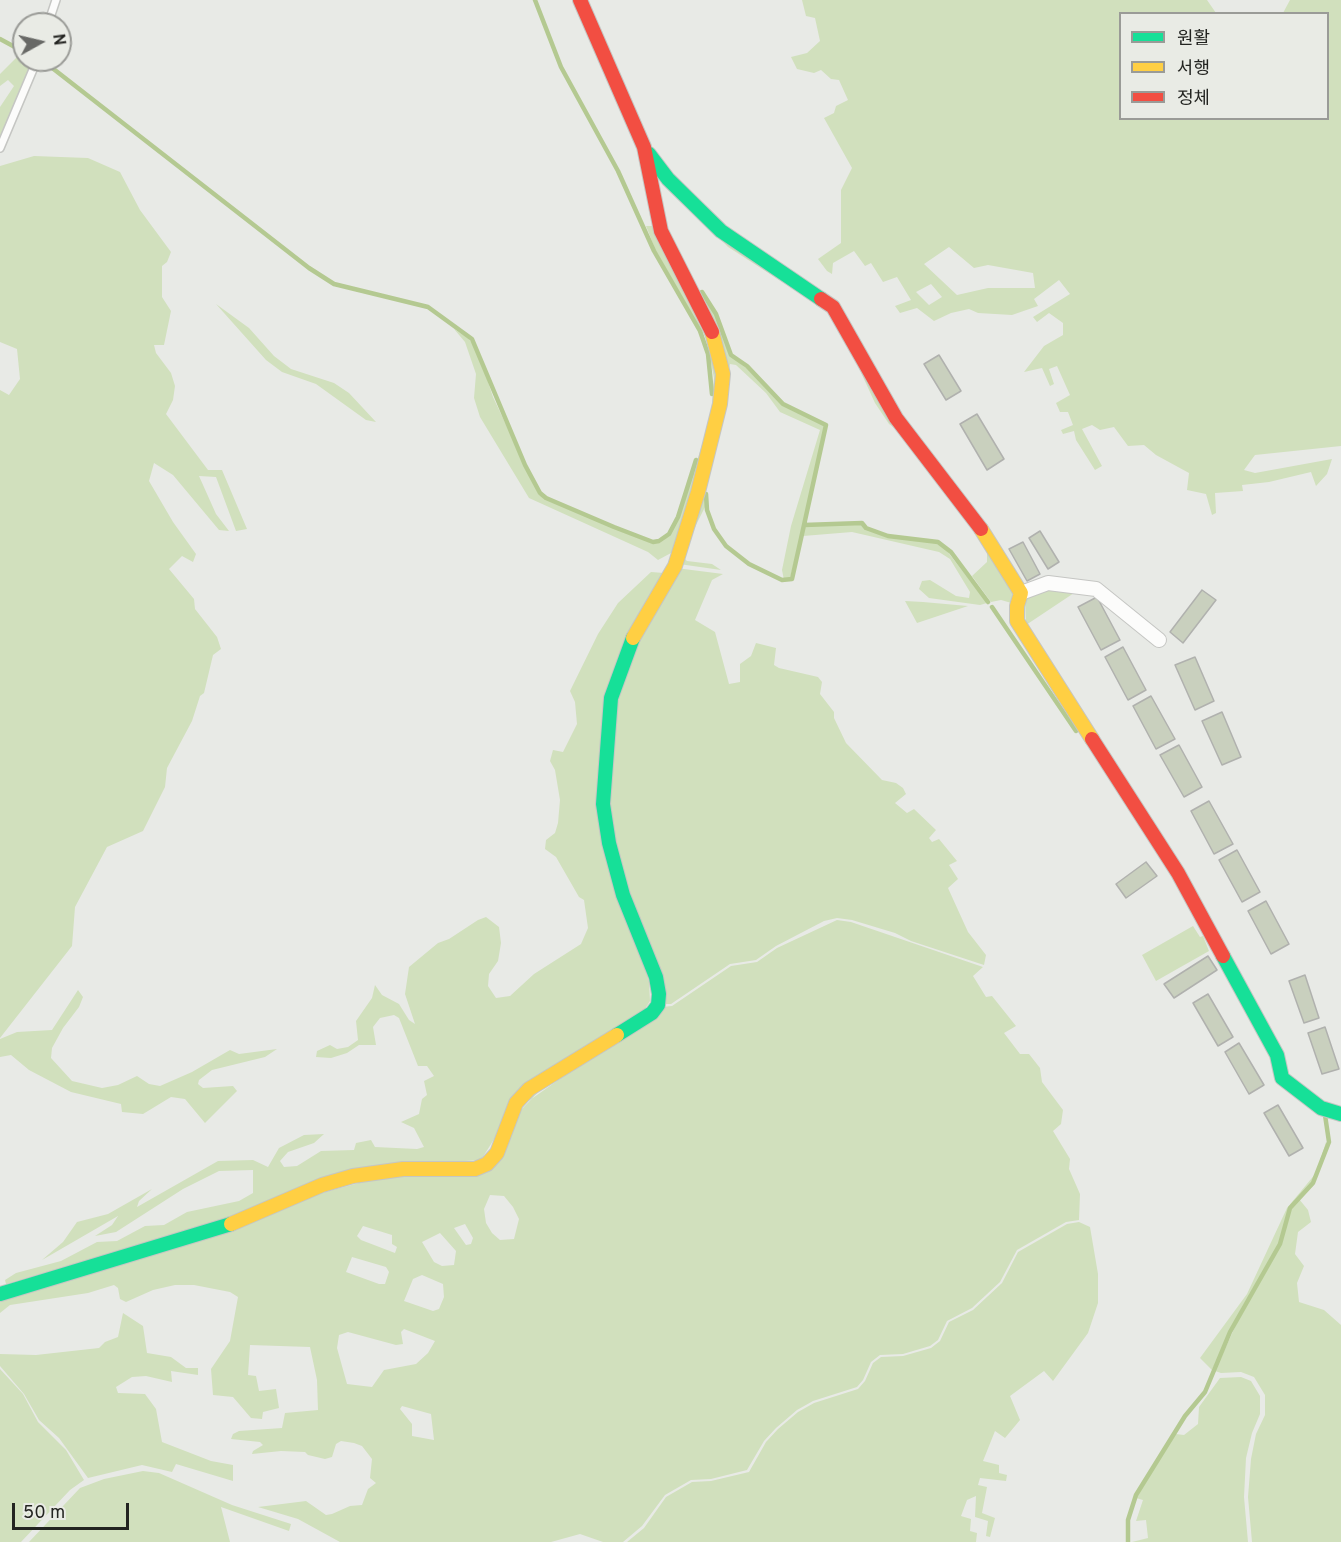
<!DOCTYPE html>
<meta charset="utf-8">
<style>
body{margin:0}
#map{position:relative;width:1341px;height:1542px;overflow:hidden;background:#e8eae6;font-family:Overpass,"Noto Sans KR",sans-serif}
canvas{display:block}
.legend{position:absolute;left:1119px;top:12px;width:210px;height:108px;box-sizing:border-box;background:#e9ebe5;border:2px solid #9a9b97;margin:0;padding:8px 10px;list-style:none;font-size:18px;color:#232421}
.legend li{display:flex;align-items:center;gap:12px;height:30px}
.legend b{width:30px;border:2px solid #9a9b97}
.north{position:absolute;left:12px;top:12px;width:60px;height:60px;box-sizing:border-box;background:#e9ebe5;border:2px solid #9a9b97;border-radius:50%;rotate:82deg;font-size:16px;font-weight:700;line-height:24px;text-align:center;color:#232421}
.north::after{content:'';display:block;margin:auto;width:21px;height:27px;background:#686966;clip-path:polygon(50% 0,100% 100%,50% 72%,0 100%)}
.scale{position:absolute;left:12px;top:1503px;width:117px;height:27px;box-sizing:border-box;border:3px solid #232421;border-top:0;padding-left:8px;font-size:18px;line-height:21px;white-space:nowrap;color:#232421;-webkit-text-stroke:4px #e9ebe5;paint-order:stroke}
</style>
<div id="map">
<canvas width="1341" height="1542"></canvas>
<ul class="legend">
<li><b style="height:8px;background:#16e098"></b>원활</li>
<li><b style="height:8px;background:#ffcf43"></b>서행</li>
<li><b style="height:8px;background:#f24e42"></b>정체</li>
</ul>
<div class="north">N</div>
<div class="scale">50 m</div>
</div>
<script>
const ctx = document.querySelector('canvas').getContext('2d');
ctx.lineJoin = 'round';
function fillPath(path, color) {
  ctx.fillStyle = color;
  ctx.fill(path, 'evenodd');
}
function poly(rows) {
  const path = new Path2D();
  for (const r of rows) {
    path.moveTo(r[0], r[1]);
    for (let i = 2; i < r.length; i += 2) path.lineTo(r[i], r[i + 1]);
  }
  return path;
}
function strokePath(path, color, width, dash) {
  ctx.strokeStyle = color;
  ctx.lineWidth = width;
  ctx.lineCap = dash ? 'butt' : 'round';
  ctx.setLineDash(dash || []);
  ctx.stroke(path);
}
fillPath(poly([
 [802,0,1207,0,1216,13,1120,14,1120,118,1328,118,1328,14,1283,13,1290,0,1341,0,1341,446,1255,455,1244,470,1255,473,1332,459,1327,474,1316,486,1311,472,1269,482,1242,485,1243,491,1215,493,1216,513,1212,515,1206,494,1187,490,1189,473,1156,455,1144,445,1128,446,1114,427,1100,430,1092,425,1082,429,1102,466,1095,470,1076,440,1074,431,1063,434,1061,430,1073,425,1068,412,1060,412,1056,403,1070,395,1057,366,1049,369,1054,384,1050,386,1042,368,1024,372,1044,346,1063,335,1063,323,1049,313,1037,322,1033,317,1070,294,1059,280,1034,299,1038,306,1012,315,978,313,969,309,951,313,934,321,917,308,900,313,895,306,911,300,897,277,883,282,871,263,865,266,854,251,833,263,832,274,827,271,818,259,841,243,841,190,852,168,824,118,834,113,836,106,848,100,839,80,831,79,821,70,814,73,797,69,791,57,807,53,820,41,815,18,806,16],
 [949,247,974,268,988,265,1033,273,1035,288,988,288,957,295,924,264],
 [931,284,942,297,929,305,916,292],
 [21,53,24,54,24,60,35,60,0,142,0,107,14,86,8,80,0,86,0,74],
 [34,156,88,158,120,172,140,210,171,252,167,262,162,266,162,297,171,311,164,345,154,345,156,353,171,373,175,386,173,400,166,414,208,470,222,470,247,529,236,531,216,477,199,476,216,514,229,531,219,530,173,475,154,463,149,481,173,522,196,554,193,562,182,556,169,569,194,599,195,609,217,637,221,649,213,655,204,693,200,696,192,721,167,768,165,787,143,831,107,847,75,907,72,946,0,1038,0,390,9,395,20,379,17,349,0,342,0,166],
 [654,172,721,236,767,269,805,289,836,318,897,423,971,518,1019,593,1015,604,1001,600,991,602,972,576,987,562,987,552,959,507,900,432,889,424,875,403,846,340,826,310,728,247],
 [646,226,657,226,674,267,709,332,720,374,717,407,708,442,677,545,671,553,658,560,648,552,529,498,480,417,474,398,476,374,465,342,454,329,468,338,477,349,493,397,539,495,615,529,660,543,670,535,679,518,695,468,711,415,714,378,706,338,656,251],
 [693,280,716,317,731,356,746,368,783,406,825,426,804,525,790,578,784,580,782,570,791,526,820,430,780,412,766,393,736,365,730,364,705,490,706,505,686,545,684,558,687,561,712,564,721,570,679,564,725,387],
 [216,304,249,328,274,356,291,369,334,383,349,393,376,422,366,420,316,384,282,372,266,360],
 [861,524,866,529,888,537,938,543,944,547,987,603,980,605,929,598,919,589,922,581,930,580,956,596,969,598,970,592,950,559,939,552,852,532,803,536,805,526],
 [676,568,723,574,712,580,695,620,715,632,729,684,740,682,740,664,751,656,756,643,776,648,774,665,779,668,818,677,822,682,820,694,834,712,834,718,846,743,882,780,896,783,903,788,906,794,895,803,907,813,914,809,936,830,929,838,932,842,939,839,957,861,949,865,958,879,948,888,968,932,986,955,984,965,911,941,895,933,852,920,837,918,824,921,776,946,756,960,730,964,671,1004,662,1004,607,815,618,682],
 [651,572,664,573,628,636,597,806,649,982,650,1001,643,1012,569,1060,496,1136,481,1160,433,1163,229,1218,6,1284,5,1280,16,1273,61,1261,97,1242,117,1241,145,1226,164,1225,187,1212,239,1201,253,1193,253,1170,219,1171,183,1189,116,1232,95,1236,112,1225,118,1216,42,1260,63,1242,77,1222,108,1214,152,1189,139,1201,137,1207,218,1161,253,1160,268,1167,279,1148,304,1135,324,1134,314,1143,288,1152,280,1161,284,1167,297,1166,321,1151,354,1150,356,1143,371,1140,375,1147,417,1149,424,1147,414,1128,401,1122,419,1114,422,1099,427,1095,424,1081,434,1076,427,1066,418,1066,399,1018,394,1015,380,1018,373,1027,376,1045,359,1045,347,1053,331,1058,316,1057,317,1051,330,1045,337,1049,348,1047,358,1040,356,1021,372,998,375,985,382,995,399,1004,409,1020,415,1024,405,994,409,967,438,943,449,939,478,920,486,917,499,927,501,943,498,961,489,974,488,986,496,998,510,996,534,974,581,944,588,928,584,900,579,897,556,857,545,849,546,840,555,833,558,823,560,800,555,770,550,761,553,750,563,752,577,724,575,702,570,691,598,634,618,603],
 [1048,587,1077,591,1026,625,1025,600],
 [905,601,923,602,968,606,917,623],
 [837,920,851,922,983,967,973,976,986,997,992,996,1016,1026,1004,1033,1020,1054,1029,1054,1040,1068,1042,1082,1063,1110,1061,1124,1053,1131,1070,1159,1069,1169,1080,1194,1079,1220,1066,1222,1017,1250,1000,1282,972,1308,947,1321,938,1340,930,1346,903,1354,880,1355,871,1362,863,1380,857,1387,813,1401,797,1410,776,1428,764,1441,747,1470,711,1479,691,1480,665,1495,642,1526,623,1542,603,1542,580,1534,551,1542,340,1542,298,1519,258,1507,306,1501,326,1515,332,1514,350,1506,362,1505,368,1489,376,1483,370,1478,372,1459,362,1446,354,1443,341,1441,336,1444,332,1457,325,1459,308,1455,305,1452,281,1451,252,1454,253,1451,263,1445,260,1442,231,1439,233,1434,239,1431,282,1428,285,1413,318,1410,317,1380,310,1347,250,1345,248,1375,256,1376,259,1391,276,1389,279,1408,263,1412,262,1419,251,1418,233,1397,213,1395,211,1369,230,1341,238,1297,230,1292,194,1285,175,1285,153,1290,126,1302,120,1299,118,1288,114,1285,88,1293,10,1305,0,1313,0,1298,321,1190,380,1176,474,1174,520,1107,662,1007,672,1006,731,966,757,962,777,948],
 [490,1195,504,1196,513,1207,519,1219,514,1239,500,1240,492,1233,486,1223,484,1209],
 [465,1224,473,1238,471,1244,466,1245,454,1228],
 [363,1226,392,1235,392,1244,397,1247,395,1253,361,1240,357,1236],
 [440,1233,456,1251,454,1265,442,1266,434,1262,422,1242],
 [352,1257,386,1267,389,1272,385,1284,379,1284,346,1272],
 [422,1275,443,1284,444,1297,439,1309,433,1311,404,1301,413,1279],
 [404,1329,435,1341,428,1353,416,1364,384,1370,372,1387,347,1384,337,1348,339,1335,348,1332,396,1345,403,1344,401,1332],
 [402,1406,431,1414,434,1440,412,1436,412,1424,400,1409],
 [1193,926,1200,937,1203,936,1209,951,1156,981,1142,955],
 [78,990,83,997,79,1007,63,1028,52,1048,51,1058,72,1081,102,1088,118,1085,137,1076,149,1084,160,1086,192,1072,230,1050,239,1054,277,1049,265,1057,212,1070,199,1080,198,1084,203,1088,233,1086,237,1091,205,1123,185,1099,171,1097,143,1114,122,1112,121,1104,71,1092,29,1070,11,1055,0,1057,0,1039,17,1032,52,1030],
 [1326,1142,1326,1150,1312,1182,1289,1208,1279,1244,1242,1307,1212,1370,1200,1358,1247,1294,1287,1208,1316,1173],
 [1299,1199,1308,1210,1311,1222,1298,1232,1295,1254,1304,1266,1297,1283,1299,1302,1324,1310,1341,1325,1341,1542,1252,1542,1248,1497,1251,1459,1256,1434,1265,1415,1265,1395,1254,1377,1241,1372,1221,1373,1215,1371,1244,1307,1281,1244,1291,1208],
 [1079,1222,1090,1227,1098,1274,1098,1303,1088,1333,1053,1381,1044,1371,1010,1396,1020,1420,1005,1438,995,1431,983,1461,999,1465,999,1473,1007,1475,1006,1481,980,1478,978,1485,987,1487,982,1513,995,1518,990,1537,986,1536,988,1521,975,1517,976,1496,967,1500,961,1516,971,1519,970,1531,977,1533,976,1542,627,1542,644,1528,666,1497,692,1482,711,1481,749,1472,766,1442,778,1429,798,1412,814,1403,858,1389,865,1381,873,1363,881,1357,903,1356,931,1348,940,1341,949,1322,973,1310,1002,1283,1018,1252,1067,1224],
 [123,1313,143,1326,147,1353,171,1357,186,1368,198,1368,198,1375,171,1371,172,1382,146,1376,132,1377,116,1387,118,1393,145,1394,156,1409,162,1442,211,1461,233,1465,233,1481,176,1464,172,1472,142,1465,88,1478,59,1438,39,1420,24,1394,0,1366,0,1354,36,1355,99,1348,105,1342,118,1337],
 [0,1369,23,1394,38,1422,66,1450,84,1480,70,1490,21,1542,0,1542],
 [1241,1377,1251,1381,1260,1396,1260,1414,1252,1433,1246,1458,1244,1497,1248,1542,1132,1542,1148,1538,1146,1520,1136,1521,1143,1500,1136,1498,1148,1475,1176,1434,1184,1435,1198,1424,1199,1407,1220,1378],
 [143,1471,159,1473,232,1505,291,1524,289,1531,221,1507,230,1542,29,1542,80,1488,104,1479]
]), '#d1e0bd');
strokePath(poly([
 [535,0,561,67,618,171,654,251,700,331,708,354,712,394],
 [0,39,24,52],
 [42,60,309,268,334,284,428,307,472,339,525,465,540,493,546,498,614,527,653,542,659,541,669,534,678,517,696,460],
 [702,292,716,314,731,355,747,366,783,404,826,425,804,525,862,523,866,528,888,536,938,542,951,552,988,602],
 [706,494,707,510,714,529,726,546,749,564,782,580,792,579,804,525],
 [992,607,1076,731],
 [1128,1542,1128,1520,1136,1495,1185,1416,1205,1392,1230,1332,1280,1244,1290,1208,1313,1183,1329,1142,1325,1115]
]), '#b4c991', 4.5);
const building = poly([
 [939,355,961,391,946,400,924,364,939,355],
 [977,414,1004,459,987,470,960,424,977,414],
 [1040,531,1059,562,1048,569,1029,538,1040,531],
 [1023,542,1040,574,1027,581,1009,549,1023,542],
 [1202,590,1216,600,1183,643,1170,632,1202,590],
 [1097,597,1120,640,1101,650,1078,607,1097,597],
 [1123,647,1146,690,1128,700,1105,657,1123,647],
 [1195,657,1214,701,1195,710,1175,665,1195,657],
 [1151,696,1175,739,1156,749,1133,706,1151,696],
 [1222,712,1241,757,1222,765,1202,721,1222,712],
 [1179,745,1202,787,1184,797,1160,755,1179,745],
 [1209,801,1233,844,1214,854,1191,811,1209,801],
 [1237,850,1260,892,1242,902,1219,860,1237,850],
 [1146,862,1157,876,1126,898,1116,884,1146,862],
 [1266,901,1289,944,1271,954,1248,911,1266,901],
 [1208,956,1217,970,1174,998,1164,984,1208,956],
 [1305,975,1319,1018,1304,1023,1289,981,1305,975],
 [1208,994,1233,1037,1218,1046,1193,1003,1208,994],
 [1325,1027,1339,1069,1322,1074,1308,1033,1325,1027],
 [1239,1043,1264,1085,1249,1094,1225,1052,1239,1043],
 [1278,1105,1303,1148,1289,1156,1264,1113,1278,1105]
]);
fillPath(building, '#c9d0be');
strokePath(building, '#b0b1ae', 1.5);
const lane = poly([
 [48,24,56,0],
 [0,148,37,60]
]);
const street = poly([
 [1021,593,1048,583,1096,589,1159,640]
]);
const fast = poly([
 [649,154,668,179,721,231,821,299],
 [1223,956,1277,1055,1282,1078,1321,1108,1341,1114],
 [617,1035,652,1013,658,1005,659,994,656,977,623,895,609,843,603,804,611,698,633,638],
 [0,1294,231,1224]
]);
const slow = poly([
 [981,529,1021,593,1017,606,1017,621,1092,739],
 [633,638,675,566,698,492,720,404,723,374,712,332],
 [231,1224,322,1185,353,1176,403,1169,475,1169,487,1164,497,1153,516,1103,529,1089,617,1035]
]);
const jam = poly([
 [580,0,644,147,661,231,712,332],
 [821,299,833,307,896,418,981,529],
 [1092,739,1178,873,1223,956]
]);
strokePath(lane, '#c5c6c3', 10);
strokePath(street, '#c5c6c3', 16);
strokePath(fast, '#c5c6c3', 16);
strokePath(slow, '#c5c6c3', 16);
strokePath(jam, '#c5c6c3', 16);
strokePath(lane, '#fcfcfb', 7);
strokePath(street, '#fcfcfb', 14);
strokePath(fast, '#16e098', 14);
strokePath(slow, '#ffcf43', 14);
strokePath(jam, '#f24e42', 14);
</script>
